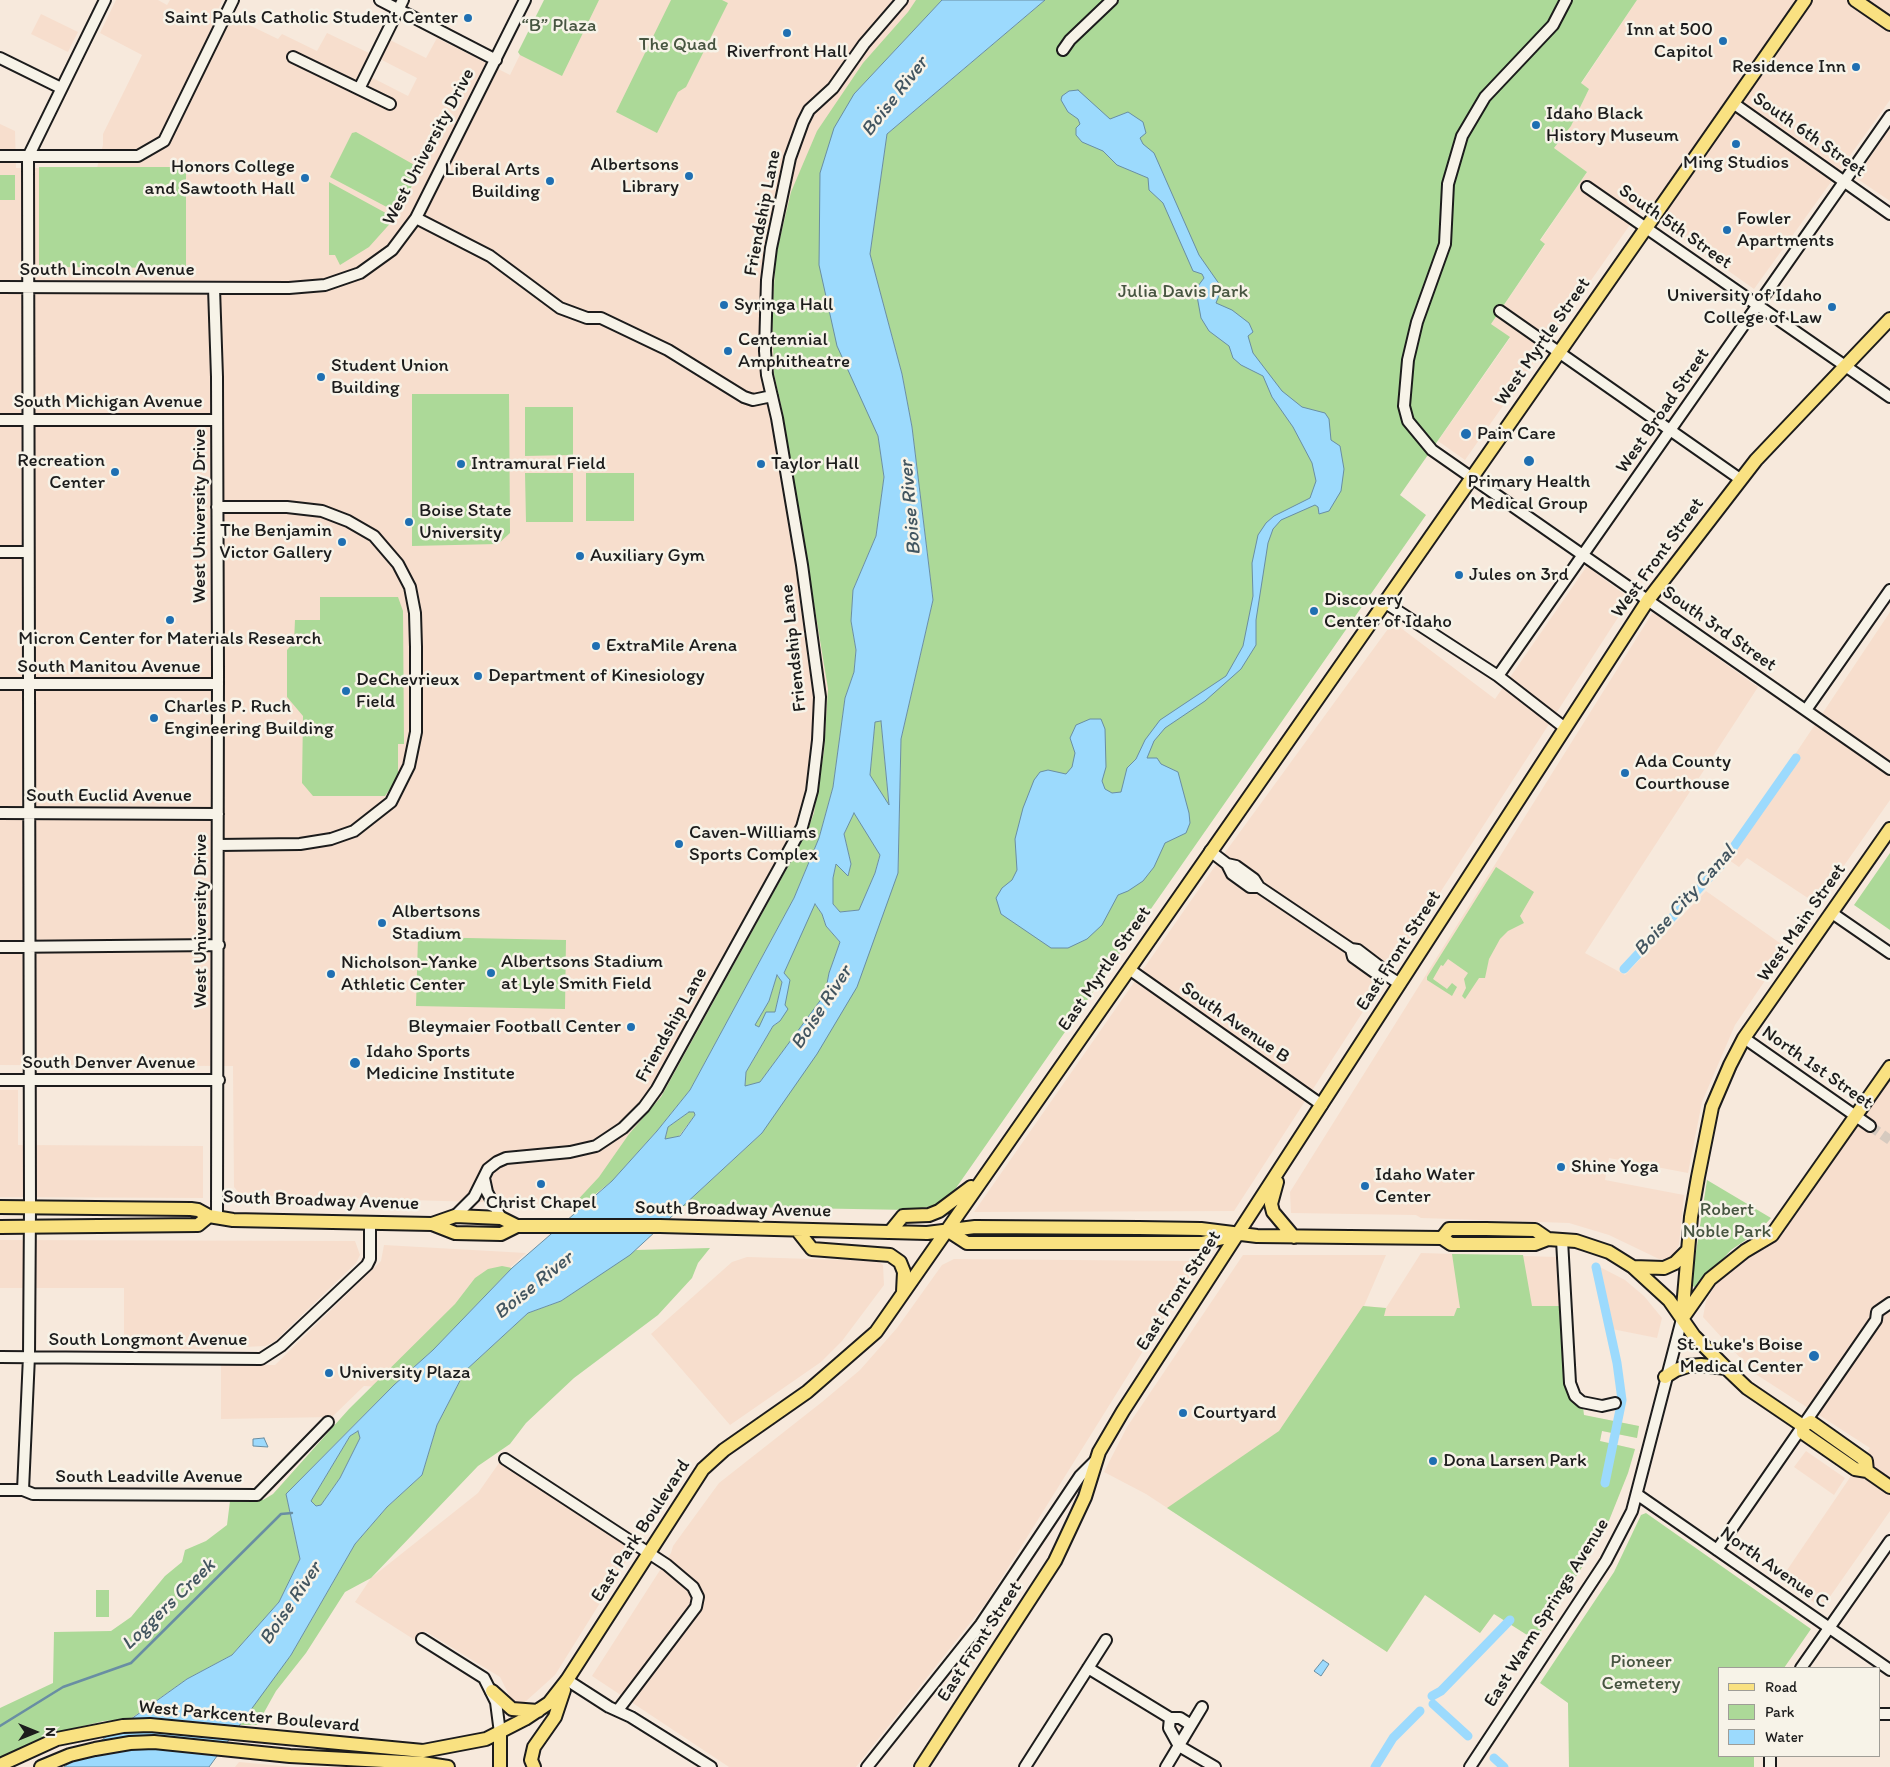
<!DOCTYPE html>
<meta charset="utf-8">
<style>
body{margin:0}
#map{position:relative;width:1890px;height:1767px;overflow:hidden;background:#f7e9dc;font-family:Itim,sans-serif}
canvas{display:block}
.legend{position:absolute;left:1718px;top:1667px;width:162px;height:90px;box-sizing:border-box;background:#f7f3e8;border:1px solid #9f9d96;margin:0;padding:6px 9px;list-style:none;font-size:15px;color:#1c1c1c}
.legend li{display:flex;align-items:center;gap:10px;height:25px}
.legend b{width:25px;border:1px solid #9f9d96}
.north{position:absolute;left:10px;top:1707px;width:50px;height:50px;-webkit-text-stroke:4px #f7f3e8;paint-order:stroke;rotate:90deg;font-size:14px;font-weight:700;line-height:20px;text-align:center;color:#1c1c1c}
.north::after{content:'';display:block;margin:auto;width:18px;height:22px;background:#1c1c1c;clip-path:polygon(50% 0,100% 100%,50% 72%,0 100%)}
</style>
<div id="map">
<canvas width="1890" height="1767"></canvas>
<ul class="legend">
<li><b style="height:6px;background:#f9e181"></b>Road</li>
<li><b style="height:14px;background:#acd998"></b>Park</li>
<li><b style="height:14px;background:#9cdafd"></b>Water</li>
</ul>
<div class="north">N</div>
</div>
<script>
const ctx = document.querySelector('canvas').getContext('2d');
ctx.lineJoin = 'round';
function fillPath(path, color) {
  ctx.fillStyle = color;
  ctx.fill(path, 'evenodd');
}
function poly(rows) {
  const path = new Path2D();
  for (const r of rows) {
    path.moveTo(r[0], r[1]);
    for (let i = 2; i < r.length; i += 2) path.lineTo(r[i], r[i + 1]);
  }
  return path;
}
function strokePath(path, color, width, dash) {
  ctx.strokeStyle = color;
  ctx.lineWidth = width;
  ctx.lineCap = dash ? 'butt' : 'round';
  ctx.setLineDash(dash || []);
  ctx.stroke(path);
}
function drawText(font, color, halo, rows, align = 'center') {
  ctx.font = font + ' Itim,sans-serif';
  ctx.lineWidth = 5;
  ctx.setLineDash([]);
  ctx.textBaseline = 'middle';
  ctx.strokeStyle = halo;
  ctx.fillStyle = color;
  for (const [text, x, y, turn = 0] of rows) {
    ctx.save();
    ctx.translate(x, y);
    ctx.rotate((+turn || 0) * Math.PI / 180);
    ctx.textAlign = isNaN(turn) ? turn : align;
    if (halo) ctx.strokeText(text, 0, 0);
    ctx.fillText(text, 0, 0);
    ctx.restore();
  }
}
fillPath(poly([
 [116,0,158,0,167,5,170,0,222,0,218,10,278,39,282,34,317,51,327,33,369,53,361,72,408,96,417,78,380,59,390,40,426,58,437,38,510,75,547,0,931,0,826,802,653,1126,579,1205,241,1195,234,1187,233,1066,0,1065,0,124,15,131,16,168,97,168,103,145,103,134,142,55,100,33],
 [1637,0,1890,0,1890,100,1754,289,1641,209,1465,460,1438,441,1510,338,1491,324,1545,245,1540,241,1587,172,1554,148,1571,126,1589,89,1581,84],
 [41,14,78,32,68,52,31,34],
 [1890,128,1890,201,1856,178],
 [1587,566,1630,599,1234,1211,974,1212,1213,869,1393,622,1495,699],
 [1653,612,1758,687,1585,953,1625,975,1706,891,1787,948,1735,1025,1702,1102,1688,1173,1609,1158,1605,1180,1684,1195,1679,1245,1674,1254,1667,1259,1659,1259,1609,1235,1569,1223,1421,1218,1416,1215,1291,1213,1290,1192],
 [1890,612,1890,800,1817,904,1747,858,1739,867,1726,858],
 [1890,1076,1890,1511,1822,1608,1781,1579,1870,1448,1754,1373,1703,1317,1706,1301,1716,1284,1731,1269,1766,1248,1783,1233],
 [0,1090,18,1090,18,1145,203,1146,203,1198,0,1197],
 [0,1240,355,1241,360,1255,356,1263,274,1342,265,1346,204,1349,127,1349,124,1347,124,1288,0,1288],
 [384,1245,526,1253,381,1387,364,1386,332,1417,221,1419,221,1365,275,1365,381,1261],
 [1421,1253,1557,1257,1575,1398,1582,1399,1583,1415,1639,1426,1637,1438,1602,1431,1600,1441,1635,1449,1628,1473,1604,1533,1535,1640,1494,1614,1480,1633,1425,1595,1387,1652,1146,1494,1104,1472,1127,1427,1243,1255,1386,1255,1364,1306,1386,1308],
 [747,1257,878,1261,883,1265,884,1285,842,1341,821,1362,730,1425,651,1334,732,1262],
 [954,1259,1193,1261,1196,1266,986,1603,856,1767,729,1767,592,1676,671,1553,673,1546,719,1483,822,1402,860,1370,897,1328,942,1265],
 [1596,1265,1625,1280,1644,1296,1662,1318,1657,1338,1612,1329],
 [1806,1451,1845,1478,1834,1495,1794,1467],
 [499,1463,628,1546,630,1555,555,1675,525,1702,518,1703,512,1701,500,1677,425,1631,418,1642,355,1602,371,1578,478,1493],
 [239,1762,293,1767,235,1767]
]), '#f7decd');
fillPath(poly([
 [544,0,599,0,562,76,520,55,518,52],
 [671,0,722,0,728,3,686,87,678,92,657,133,616,112],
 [916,0,942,0,854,94,865,403,878,436,884,477,876,536,853,590,851,621,856,650,854,672,845,698,833,787,819,838,794,898,690,1090,657,1131,612,1181,584,1203,572,1206,599,1177,629,1134,661,1097,807,832,814,813,824,751,828,689,783,414,774,374,772,316,776,255,791,192,817,131,863,63,908,12],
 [1045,0,1637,0,1581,83,1589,89,1571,126,1554,148,1587,172,1540,240,1545,244,1491,324,1510,337,1400,495,1426,515,956,1188,938,1205,910,1210,683,1206,762,1133,898,873,901,739,933,600,912,427,902,374,870,254,887,134],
 [356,132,418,167,416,169,418,174,398,213,330,177,352,133],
 [39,167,186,167,186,268,39,267],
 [0,175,15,175,15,200,0,200],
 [329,182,395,218,369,247,340,265,335,255,329,255],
 [412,394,509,394,510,533,498,544,412,546],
 [525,407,573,407,573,455,525,456],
 [525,473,573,473,573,522,526,522],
 [586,473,634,473,634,521,586,521],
 [320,597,398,597,403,611,404,744,398,744,398,777,385,796,313,796,302,783,303,716,287,697,287,650,294,642,295,620,320,620],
 [881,721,889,806,870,775,875,722],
 [854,812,880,854,875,873,859,910,840,912,833,904,833,878,836,864,848,876,851,864,844,834],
 [1890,853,1890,930,1854,905],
 [1496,867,1534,892,1520,916,1524,923,1508,931,1500,939,1489,959,1485,978,1479,978,1465,999,1462,996,1466,988,1464,979,1468,973,1448,959,1443,966,1441,965,1433,979,1447,989,1452,983,1457,987,1452,996,1427,980,1427,977],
 [814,903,822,914,826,926,840,942,829,973,825,994,760,1082,745,1087,746,1072,773,1026,780,1021,787,985,784,973],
 [418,937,566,940,565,1009,416,1006],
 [777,975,782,982,775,1012,759,1027,754,1025,769,1001],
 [689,1112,694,1112,695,1115,679,1136,665,1140,668,1127],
 [1707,1180,1771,1218,1759,1231,1731,1250,1696,1288,1691,1285],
 [710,1248,698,1263,692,1278,658,1315,574,1378,526,1423,510,1444,478,1466,371,1578,345,1592,306,1653,276,1691,257,1725,238,1725,291,1655,355,1544,387,1507,422,1475,437,1425,465,1371,528,1313,561,1301,636,1250],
 [1452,1254,1523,1255,1532,1306,1562,1306,1575,1398,1582,1399,1584,1415,1639,1426,1637,1438,1602,1431,1600,1441,1635,1449,1628,1473,1604,1533,1535,1640,1494,1614,1480,1633,1425,1595,1387,1652,1167,1508,1279,1431,1363,1306,1386,1308,1384,1316,1454,1316,1457,1308,1460,1308],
 [502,1266,512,1268,433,1350,394,1385,286,1494,300,1559,279,1602,232,1655,187,1679,130,1719,104,1721,62,1731,0,1758,0,1708,53,1683,54,1632,111,1631,131,1617,165,1576,182,1562,185,1550,206,1541,227,1525,230,1501,263,1500,273,1494,349,1409,455,1304,475,1278,488,1269],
 [358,1431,360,1438,340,1478,321,1505,316,1506,311,1501,350,1436],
 [1646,1513,1811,1629,1784,1668,1719,1668,1719,1756,1754,1756,1754,1767,1569,1767,1568,1703,1540,1683,1614,1572,1641,1515],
 [96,1590,109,1590,109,1617,96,1617]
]), '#acd998');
const water = poly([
 [942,0,1045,0,887,134,870,254,902,374,912,427,933,600,901,739,898,873,857,987,817,1054,762,1133,630,1255,561,1301,528,1313,465,1371,437,1425,422,1475,387,1507,355,1544,291,1655,209,1767,64,1767,187,1679,232,1655,279,1602,300,1559,286,1494,394,1385,433,1350,512,1268,612,1181,657,1131,690,1090,794,898,819,838,833,787,845,698,854,672,856,650,851,621,853,590,876,536,884,477,878,436,837,346,819,265,820,173,834,128,854,94,942,0],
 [881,721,889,805,870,775,875,722,881,721],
 [854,813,880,855,875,873,859,910,840,912,833,904,833,878,836,864,848,876,851,864,844,834,854,813],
 [815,904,822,914,826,926,840,942,829,973,825,994,760,1082,745,1086,746,1072,773,1026,780,1021,788,1009,785,1005,790,980,784,973,815,904],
 [777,975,782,982,775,1012,766,1012,759,1027,755,1025,769,1001,777,975],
 [689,1112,694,1112,695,1115,680,1136,665,1139,668,1127,689,1112],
 [358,1431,360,1438,340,1478,321,1505,316,1506,311,1501,350,1436,358,1431],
 [1078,90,1110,119,1128,112,1143,122,1146,133,1140,138,1143,144,1154,153,1199,255,1222,288,1216,303,1232,310,1249,323,1253,332,1248,336,1253,353,1282,391,1302,407,1325,413,1329,419,1331,440,1340,446,1344,469,1341,491,1329,511,1319,514,1318,507,1315,505,1281,520,1273,529,1268,543,1256,620,1256,645,1241,669,1205,701,1165,728,1154,741,1147,758,1157,758,1161,764,1178,772,1189,813,1190,823,1186,833,1165,843,1154,867,1143,881,1128,891,1118,895,1102,925,1087,939,1068,948,1051,948,1001,914,996,898,1002,888,1012,880,1017,870,1015,839,1023,808,1034,780,1040,772,1048,770,1066,774,1072,767,1075,753,1070,738,1076,725,1090,719,1101,719,1105,729,1106,767,1102,781,1105,789,1112,793,1121,792,1127,768,1136,759,1145,740,1160,720,1226,676,1243,646,1253,596,1252,563,1258,535,1266,523,1274,516,1310,498,1316,481,1312,463,1293,427,1272,397,1263,376,1241,365,1233,358,1229,346,1209,331,1201,318,1197,296,1198,286,1204,278,1202,274,1193,271,1163,203,1149,190,1148,178,1117,165,1103,151,1082,142,1076,135,1076,128,1080,124,1078,119,1068,112,1061,100,1062,96,1069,91,1078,90],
 [264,1438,268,1447,253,1446,253,1439,264,1438],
 [1323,1660,1329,1664,1321,1676,1314,1671,1323,1660]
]);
fillPath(water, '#9cdafd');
strokePath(water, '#698ea3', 1);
strokePath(poly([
 [0,1726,63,1687,131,1663,281,1514,292,1513]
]), '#698ea3', 2.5);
strokePath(poly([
 [1624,969,1721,865,1796,758],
 [1596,1267,1617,1363,1622,1400,1605,1483],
 [1432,1696,1441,1691,1510,1620],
 [1433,1704,1468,1736],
 [1494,1758,1504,1767],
 [1375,1767,1393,1738,1420,1711]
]), '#9cdafd', 9);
strokePath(poly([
 [1870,1126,1890,1140]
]), '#d6cabf', 10, [10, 5]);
const minor = poly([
 [380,0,496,60],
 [1566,0,1553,25,1485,97,1462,136,1448,184,1445,244,1417,322,1408,360,1404,406,1408,421,1432,450,1890,769],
 [1063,50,1070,40,1112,0],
 [293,57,390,104],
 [0,58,61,88],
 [359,89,403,0],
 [1733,103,1890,214],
 [0,156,138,156,164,141,233,0],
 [1587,187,1890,397],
 [416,218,490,256,560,308,587,318,601,318,668,350,744,397,753,400,772,396],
 [0,287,289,288,325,285,360,273,392,250,416,218,525,0],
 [214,288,217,377,218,671,217,1216],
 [1500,311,1740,479],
 [0,420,217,420],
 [217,507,287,507,322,511,348,521,374,536,398,564,410,587,415,613,416,647,416,732,409,766,391,802,354,831,331,839,300,844,218,845],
 [0,552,28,552],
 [1384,602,1498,676,1565,728],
 [1498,676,1890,116],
 [0,684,218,684],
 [1806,710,1890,590],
 [0,813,218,814],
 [1210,851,1227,864,1236,866,1254,879,1259,887,1351,949,1358,950,1379,966,1380,971,1400,984],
 [1227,864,1232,874,1250,887,1259,887],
 [1832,913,1890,953],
 [0,947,219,945],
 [1351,949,1353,957,1374,972,1380,971],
 [1129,969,1322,1105],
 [1744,1038,1870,1126],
 [0,1080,219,1080],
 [484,1178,487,1192,501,1218],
 [455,1216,474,1197,488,1169,497,1162,506,1158,570,1152,596,1146,623,1128,644,1107,657,1089,802,827,812,791,818,740,820,697,802,565,777,418,767,375,765,351,767,280,771,248,790,158,803,122,809,110,833,88,864,44,902,0],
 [1562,1240,1570,1383,1575,1396,1582,1402,1602,1406,1615,1403],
 [0,1357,261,1359,281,1346,367,1265,370,1259,370,1222],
 [505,1459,667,1565,693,1587,698,1597,696,1607,618,1710],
 [0,1490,23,1490,33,1494,257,1495,328,1422],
 [23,1490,29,1356,30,1208,28,157,105,0],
 [1638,1495,1890,1670],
 [1717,1550,1876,1320,1877,1312,1890,1303],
 [422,1639,484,1678,496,1702,500,1733],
 [1088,1668,1170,1718],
 [1801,1668,1890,1541],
 [567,1680,609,1707,631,1717,711,1767],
 [1879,1714,1890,1714],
 [1191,1725,1180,1718,1170,1718,1169,1728,1179,1746,1215,1767],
 [1770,1756,1770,1767],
 [867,1767,981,1624,1080,1476,1096,1460],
 [1025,1767,1106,1640],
 [1166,1767,1202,1707],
 [1470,1767,1606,1561,1632,1511,1682,1319]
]);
const major = poly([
 [1855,0,1890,24],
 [1277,1182,1271,1204,1273,1212,1294,1237],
 [0,1207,191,1209,198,1210,209,1216,233,1220,432,1224,455,1216,501,1218,517,1226],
 [432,1224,455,1233,501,1234,517,1226,660,1226,927,1233,975,1227,1139,1228,1201,1229,1257,1236,1442,1238,1451,1244,1535,1244,1548,1239,1576,1241,1609,1252,1633,1267,1669,1300,1694,1336,1726,1368,1747,1388,1803,1426],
 [0,1227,198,1225,209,1216],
 [797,1230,812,1249,890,1255,900,1262,904,1272,903,1292],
 [947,1230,967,1243,1202,1243,1232,1236],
 [890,1232,903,1216,929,1215,939,1211,971,1187],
 [1442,1238,1449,1229,1486,1229,1535,1230,1548,1239],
 [1633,1267,1664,1268,1675,1263,1687,1251],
 [1682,1319,1691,1217,1698,1177,1712,1107,1730,1065,1744,1038,1890,829],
 [1682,1319,1710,1279,1745,1251,1772,1235,1890,1067],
 [1665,1377,1676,1370,1688,1366,1701,1365,1726,1368],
 [1811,1422,1866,1461,1867,1471,1855,1469,1803,1433,1803,1426,1811,1422],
 [1867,1471,1890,1487],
 [492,1691,512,1709,538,1711],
 [500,1733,500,1767],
 [0,1765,57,1739,123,1726,150,1725,423,1751,486,1739,525,1719,549,1703,567,1680,703,1469,724,1450,807,1392,876,1332,1805,0],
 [41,1767,70,1755,95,1749,130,1743,154,1742,290,1756,422,1763,448,1767],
 [534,1767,531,1760,534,1747,555,1717,564,1690],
 [921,1767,1055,1561,1085,1497,1099,1452,1123,1411,1648,600,1756,460,1890,319]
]);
strokePath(minor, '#1c1c1c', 14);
strokePath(major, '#1c1c1c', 16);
strokePath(minor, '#f7f3e8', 10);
strokePath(major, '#f9e181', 12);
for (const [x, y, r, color] of [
 [468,18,5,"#1f6fb2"],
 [787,33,5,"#1f6fb2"],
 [1723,41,5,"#1f6fb2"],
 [1856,67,5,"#1f6fb2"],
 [1536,125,5,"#1f6fb2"],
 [1736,144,5,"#1f6fb2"],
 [689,176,5,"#1f6fb2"],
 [305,178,5,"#1f6fb2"],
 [550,181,5,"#1f6fb2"],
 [1727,230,5,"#1f6fb2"],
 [724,305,5,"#1f6fb2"],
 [1832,307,5,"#1f6fb2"],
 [728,351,5,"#1f6fb2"],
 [321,377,5,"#1f6fb2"],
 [1466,434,6,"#1f6fb2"],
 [1529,461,6,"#1f6fb2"],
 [461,464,5,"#1f6fb2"],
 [761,464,5,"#1f6fb2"],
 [115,472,5,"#1f6fb2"],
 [409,522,5,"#1f6fb2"],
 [342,542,5,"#1f6fb2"],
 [580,556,5,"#1f6fb2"],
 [1459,575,5,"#1f6fb2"],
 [1314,611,5,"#1f6fb2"],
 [170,620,5,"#1f6fb2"],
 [596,646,5,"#1f6fb2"],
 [478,676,5,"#1f6fb2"],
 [346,691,5,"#1f6fb2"],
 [154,718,5,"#1f6fb2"],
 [1625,773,5,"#1f6fb2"],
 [679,844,5,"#1f6fb2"],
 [382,923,5,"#1f6fb2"],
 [491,973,5,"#1f6fb2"],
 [331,974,5,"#1f6fb2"],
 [631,1027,5,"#1f6fb2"],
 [355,1063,6,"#1f6fb2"],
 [1561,1167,5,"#1f6fb2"],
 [541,1184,5,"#1f6fb2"],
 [1365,1186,5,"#1f6fb2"],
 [1814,1356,6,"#1f6fb2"],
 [329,1373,5,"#1f6fb2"],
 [1183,1413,5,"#1f6fb2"],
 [1433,1461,5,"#1f6fb2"]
]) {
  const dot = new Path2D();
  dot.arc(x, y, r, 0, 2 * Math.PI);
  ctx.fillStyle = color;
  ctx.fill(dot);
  strokePath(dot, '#f7f3e8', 2);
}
drawText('19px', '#1c1c1c', '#f7f3e8', [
 ["Saint Pauls Catholic Student Center",458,18,"right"],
 ["Inn at 500",1713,30,"right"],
 ["Capitol",1713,52,"right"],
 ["Riverfront Hall",787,52,"center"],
 ["Residence Inn",1846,67,"right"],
 ["Idaho Black",1546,114],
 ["History Museum",1546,136],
 ["Ming Studios",1736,163,"center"],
 ["Albertsons",679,165,"right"],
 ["Library",679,187,"right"],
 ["Honors College",295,167,"right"],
 ["and Sawtooth Hall",295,189,"right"],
 ["Liberal Arts",540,170,"right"],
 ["Building",540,192,"right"],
 ["Fowler",1737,219],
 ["Apartments",1737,241],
 ["University of Idaho",1822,296,"right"],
 ["College of Law",1822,318,"right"],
 ["Syringa Hall",734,305],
 ["Centennial",738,340],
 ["Amphitheatre",738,362],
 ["Student Union",331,366],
 ["Building",331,388],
 ["Pain Care",1477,434],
 ["Recreation",105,461,"right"],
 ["Center",105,483,"right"],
 ["Intramural Field",471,464],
 ["Taylor Hall",771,464],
 ["Primary Health",1529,482,"center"],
 ["Medical Group",1529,504,"center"],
 ["Boise State",419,511],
 ["University",419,533],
 ["The Benjamin",332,531,"right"],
 ["Victor Gallery",332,553,"right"],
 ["Auxiliary Gym",590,556],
 ["Jules on 3rd",1469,575],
 ["Discovery",1324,600],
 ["Center of Idaho",1324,622],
 ["Micron Center for Materials Research",170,639,"center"],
 ["ExtraMile Arena",606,646],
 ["Department of Kinesiology",488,676],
 ["DeChevrieux",356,680],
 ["Field",356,702],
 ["Charles P. Ruch",164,707],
 ["Engineering Building",164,729],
 ["Ada County",1635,762],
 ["Courthouse",1635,784],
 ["Caven-Williams",689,833],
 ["Sports Complex",689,855],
 ["Albertsons",392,912],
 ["Stadium",392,934],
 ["Albertsons Stadium",501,962],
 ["at Lyle Smith Field",501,984],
 ["Nicholson-Yanke",341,963],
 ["Athletic Center",341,985],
 ["Bleymaier Football Center",621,1027,"right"],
 ["Idaho Sports",366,1052],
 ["Medicine Institute",366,1074],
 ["Shine Yoga",1571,1167],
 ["Idaho Water",1375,1175],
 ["Center",1375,1197],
 ["Christ Chapel",541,1203,"center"],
 ["St. Luke's Boise",1803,1345,"right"],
 ["Medical Center",1803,1367,"right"],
 ["University Plaza",339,1373],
 ["Courtyard",1193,1413],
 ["Dona Larsen Park",1443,1461]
], 'left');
drawText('19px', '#475541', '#f7f3e8', [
 ["“B” Plaza",559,26],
 ["The Quad",678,45],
 ["Julia Davis Park",1183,292],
 ["Robert",1727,1210],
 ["Noble Park",1727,1232],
 ["Pioneer",1641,1662],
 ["Cemetery",1641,1684]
]);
drawText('19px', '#1c1c1c', '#f7f3e8', [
 ["South 6th Street",1809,135,35],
 ["West University Drive",429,147,-62],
 ["Friendship Lane",763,213,-79],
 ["South 5th Street",1675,227,35],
 ["South Lincoln Avenue",107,270],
 ["West Myrtle Street",1543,342,-55],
 ["South Michigan Avenue",108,402],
 ["West Broad Street",1663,411,-55],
 ["West University Drive",200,516,-90],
 ["West Front Street",1658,558,-54],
 ["South 3rd Street",1719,629,35],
 ["Friendship Lane",794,648,-96],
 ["South Manitou Avenue",109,667],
 ["South Euclid Avenue",109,796],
 ["West University Drive",201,921,-90],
 ["West Main Street",1802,923,-55],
 ["East Front Street",1399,951,-57],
 ["East Myrtle Street",1105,969,-55],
 ["South Avenue B",1235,1023,35],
 ["Friendship Lane",672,1025,-61],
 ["South Denver Avenue",109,1063],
 ["North 1st Street",1817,1068,35],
 ["South Broadway Avenue",321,1201,2],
 ["South Broadway Avenue",733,1210,1],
 ["East Front Street",1179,1291,-57],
 ["South Longmont Avenue",148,1340],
 ["South Leadville Avenue",149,1477],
 ["East Park Boulevard",641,1531,-57],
 ["North Avenue C",1774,1568,35],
 ["East Warm Springs Avenue",1547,1613,-58],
 ["East Front Street",980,1642,-57],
 ["West Parkcenter Boulevard",249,1717,5]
]);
drawText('italic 20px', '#425560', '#f7f3e8', [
 ["Boise River",895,97,-52],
 ["Boise River",911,508,-95],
 ["Boise City Canal",1685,901,-48],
 ["Boise River",822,1008,-57],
 ["Boise River",534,1286,-39],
 ["Boise River",291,1604,-56],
 ["Loggers Creek",169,1605,-44]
]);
</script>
